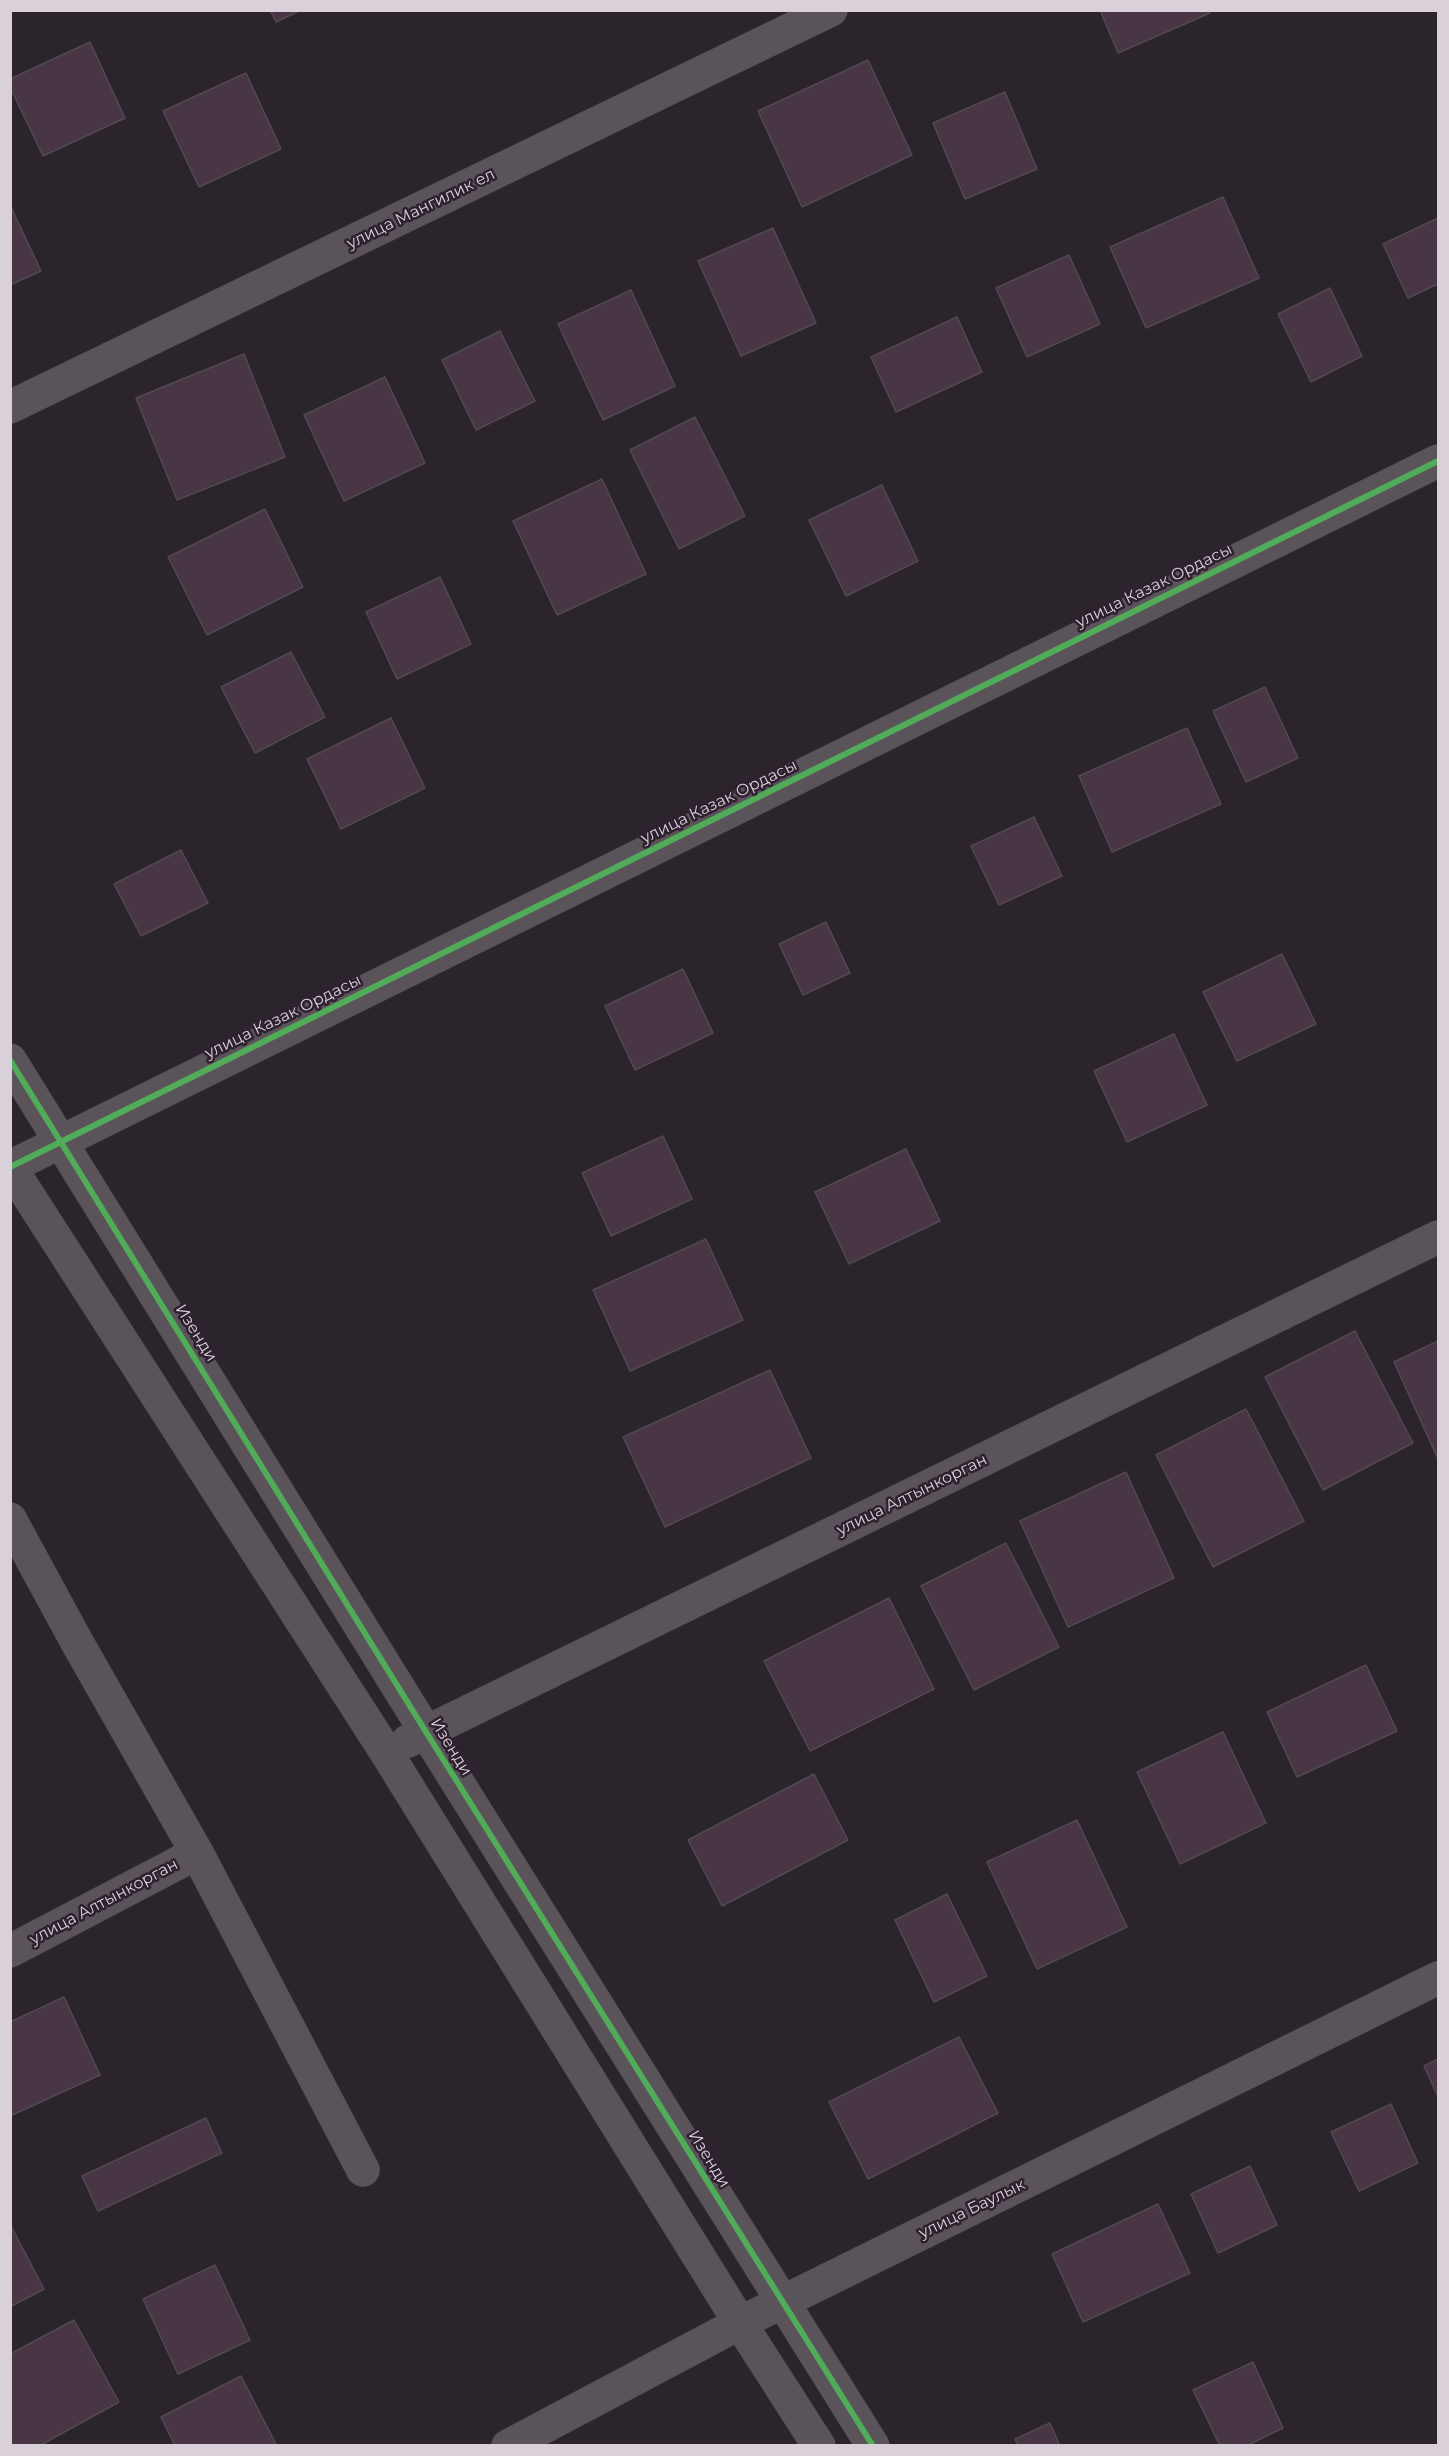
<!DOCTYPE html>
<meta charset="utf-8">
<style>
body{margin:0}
#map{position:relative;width:1449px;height:2456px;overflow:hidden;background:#2c242c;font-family:Montserrat,sans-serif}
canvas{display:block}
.frame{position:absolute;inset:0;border:12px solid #dad0da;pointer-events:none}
</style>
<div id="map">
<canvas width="1449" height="2456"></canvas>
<div class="frame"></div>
</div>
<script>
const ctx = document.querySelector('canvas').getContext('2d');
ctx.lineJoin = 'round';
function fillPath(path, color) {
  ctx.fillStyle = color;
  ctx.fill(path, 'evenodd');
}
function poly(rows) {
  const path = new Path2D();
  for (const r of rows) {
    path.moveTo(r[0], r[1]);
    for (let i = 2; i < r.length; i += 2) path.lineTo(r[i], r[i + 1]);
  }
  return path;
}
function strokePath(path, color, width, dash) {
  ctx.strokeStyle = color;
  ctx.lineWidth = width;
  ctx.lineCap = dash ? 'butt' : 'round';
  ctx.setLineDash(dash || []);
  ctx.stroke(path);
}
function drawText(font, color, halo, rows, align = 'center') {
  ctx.font = font + ' Montserrat,sans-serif';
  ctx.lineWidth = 5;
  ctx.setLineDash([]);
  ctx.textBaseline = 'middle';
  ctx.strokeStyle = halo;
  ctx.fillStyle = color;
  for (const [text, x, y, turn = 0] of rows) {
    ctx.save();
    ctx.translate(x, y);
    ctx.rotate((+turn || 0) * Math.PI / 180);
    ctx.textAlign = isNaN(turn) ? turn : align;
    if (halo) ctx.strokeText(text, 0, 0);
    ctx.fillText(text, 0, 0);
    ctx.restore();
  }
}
const building = poly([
 [270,10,301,10,276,22,270,10],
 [1100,10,1209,10,1210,13,1118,53,1100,10],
 [90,42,125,118,43,156,10,87,10,79,90,42],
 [868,60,912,155,802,207,758,111,868,60],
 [246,73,281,149,199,187,163,111,246,73],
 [1005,92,1037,169,965,199,933,123,1005,92],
 [1223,197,1259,278,1146,328,1110,247,1223,197],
 [10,205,41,271,10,285,10,205],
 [1438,218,1438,284,1408,298,1383,244,1438,218],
 [773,228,816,323,741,356,698,261,773,228],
 [1069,255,1100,324,1027,357,996,288,1069,255],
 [1330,288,1362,356,1311,382,1278,314,1330,288],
 [631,290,675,386,603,420,558,324,631,290],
 [957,317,982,372,896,412,871,357,957,317],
 [500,331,535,401,476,430,442,360,500,331],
 [244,354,285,457,177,500,136,398,244,354],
 [385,377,425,463,344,501,304,415,385,377],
 [695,417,745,516,679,549,630,450,695,417],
 [602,479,646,574,557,615,513,521,602,479],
 [882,485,918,561,846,596,809,520,882,485],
 [265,509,303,587,207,635,168,557,265,509],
 [440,577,471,644,397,679,366,612,440,577],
 [291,652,325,717,255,753,221,687,291,652],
 [1265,687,1298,758,1246,782,1213,711,1265,687],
 [391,718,425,788,341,829,307,759,391,718],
 [1187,728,1221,804,1112,852,1079,776,1187,728],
 [1034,817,1062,876,999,905,971,846,1034,817],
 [181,850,208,903,141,936,114,884,181,850],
 [826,922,850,973,803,995,779,944,826,922],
 [1282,954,1316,1024,1237,1061,1203,992,1282,954],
 [683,969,713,1033,635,1070,605,1006,683,969],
 [1174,1034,1207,1105,1127,1142,1094,1071,1174,1034],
 [663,1136,692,1199,611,1236,582,1173,663,1136],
 [906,1149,940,1221,849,1264,815,1192,906,1149],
 [706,1239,743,1320,630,1371,593,1290,706,1239],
 [1355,1331,1413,1443,1323,1490,1265,1377,1355,1331],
 [1438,1341,1438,1459,1394,1362,1438,1341],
 [770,1370,811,1458,665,1527,623,1437,770,1370],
 [1246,1409,1304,1521,1213,1567,1156,1455,1246,1409],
 [1126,1472,1174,1578,1068,1627,1020,1521,1126,1472],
 [1006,1543,1059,1647,974,1690,921,1586,1006,1543],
 [889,1598,934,1689,810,1751,764,1661,889,1598],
 [1366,1665,1397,1731,1297,1777,1267,1712,1366,1665],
 [1223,1732,1266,1823,1180,1864,1137,1772,1223,1732],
 [814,1774,848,1840,722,1906,688,1840,814,1774],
 [1077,1820,1127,1927,1037,1969,987,1862,1077,1820],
 [947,1894,987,1976,934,2002,895,1920,947,1894],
 [64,1997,100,2075,10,2116,10,2022,64,1997],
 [959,2037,998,2113,868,2179,829,2102,959,2037],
 [1438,2059,1438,2097,1424,2066,1438,2059],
 [1391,2104,1418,2163,1359,2191,1331,2132,1391,2104],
 [206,2118,222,2153,98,2211,82,2176,206,2118],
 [1250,2166,1277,2225,1218,2253,1191,2194,1250,2166],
 [1158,2204,1190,2273,1083,2322,1052,2254,1158,2204],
 [10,2224,44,2289,10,2307,10,2224],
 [215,2265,250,2340,178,2374,143,2299,215,2265],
 [74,2320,119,2402,39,2446,10,2446,10,2354,74,2320],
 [1253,2362,1283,2428,1246,2446,1220,2446,1193,2390,1253,2362],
 [241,2376,277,2446,175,2446,161,2417,241,2376],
 [1050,2423,1060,2446,1018,2446,1015,2439,1050,2423]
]);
fillPath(building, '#483644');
strokePath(building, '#51494f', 1.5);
const minor = poly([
 [10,407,831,10],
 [10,1060,426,1732,873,2446],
 [10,1167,1438,461],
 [10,1167,386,1752,740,2323,819,2446],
 [10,1519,78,1644,197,1853,363,2170],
 [408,1741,1438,1237],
 [10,1951,197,1853],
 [508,2446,740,2323,1438,1978]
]);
strokePath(minor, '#474047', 34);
strokePath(minor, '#5a545a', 33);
strokePath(poly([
 [10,1060,426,1732,873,2446],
 [10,1167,1438,461]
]), '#51ab58', 6);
drawText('16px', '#dad0da', '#2f2030', [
 ["улица Мангилик ел",421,209,-26],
 ["улица Казак Ордасы",1154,586,-26],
 ["улица Казак Ордасы",719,802,-26],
 ["улица Казак Ордасы",283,1017,-26],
 ["Изенди",196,1333,58],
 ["улица Алтынкорган",912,1495,-26],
 ["Изенди",451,1747,58],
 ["улица Алтынкорган",104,1902,-28],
 ["Изенди",709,2159,58],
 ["улица Баулык",972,2209,-26]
]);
</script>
